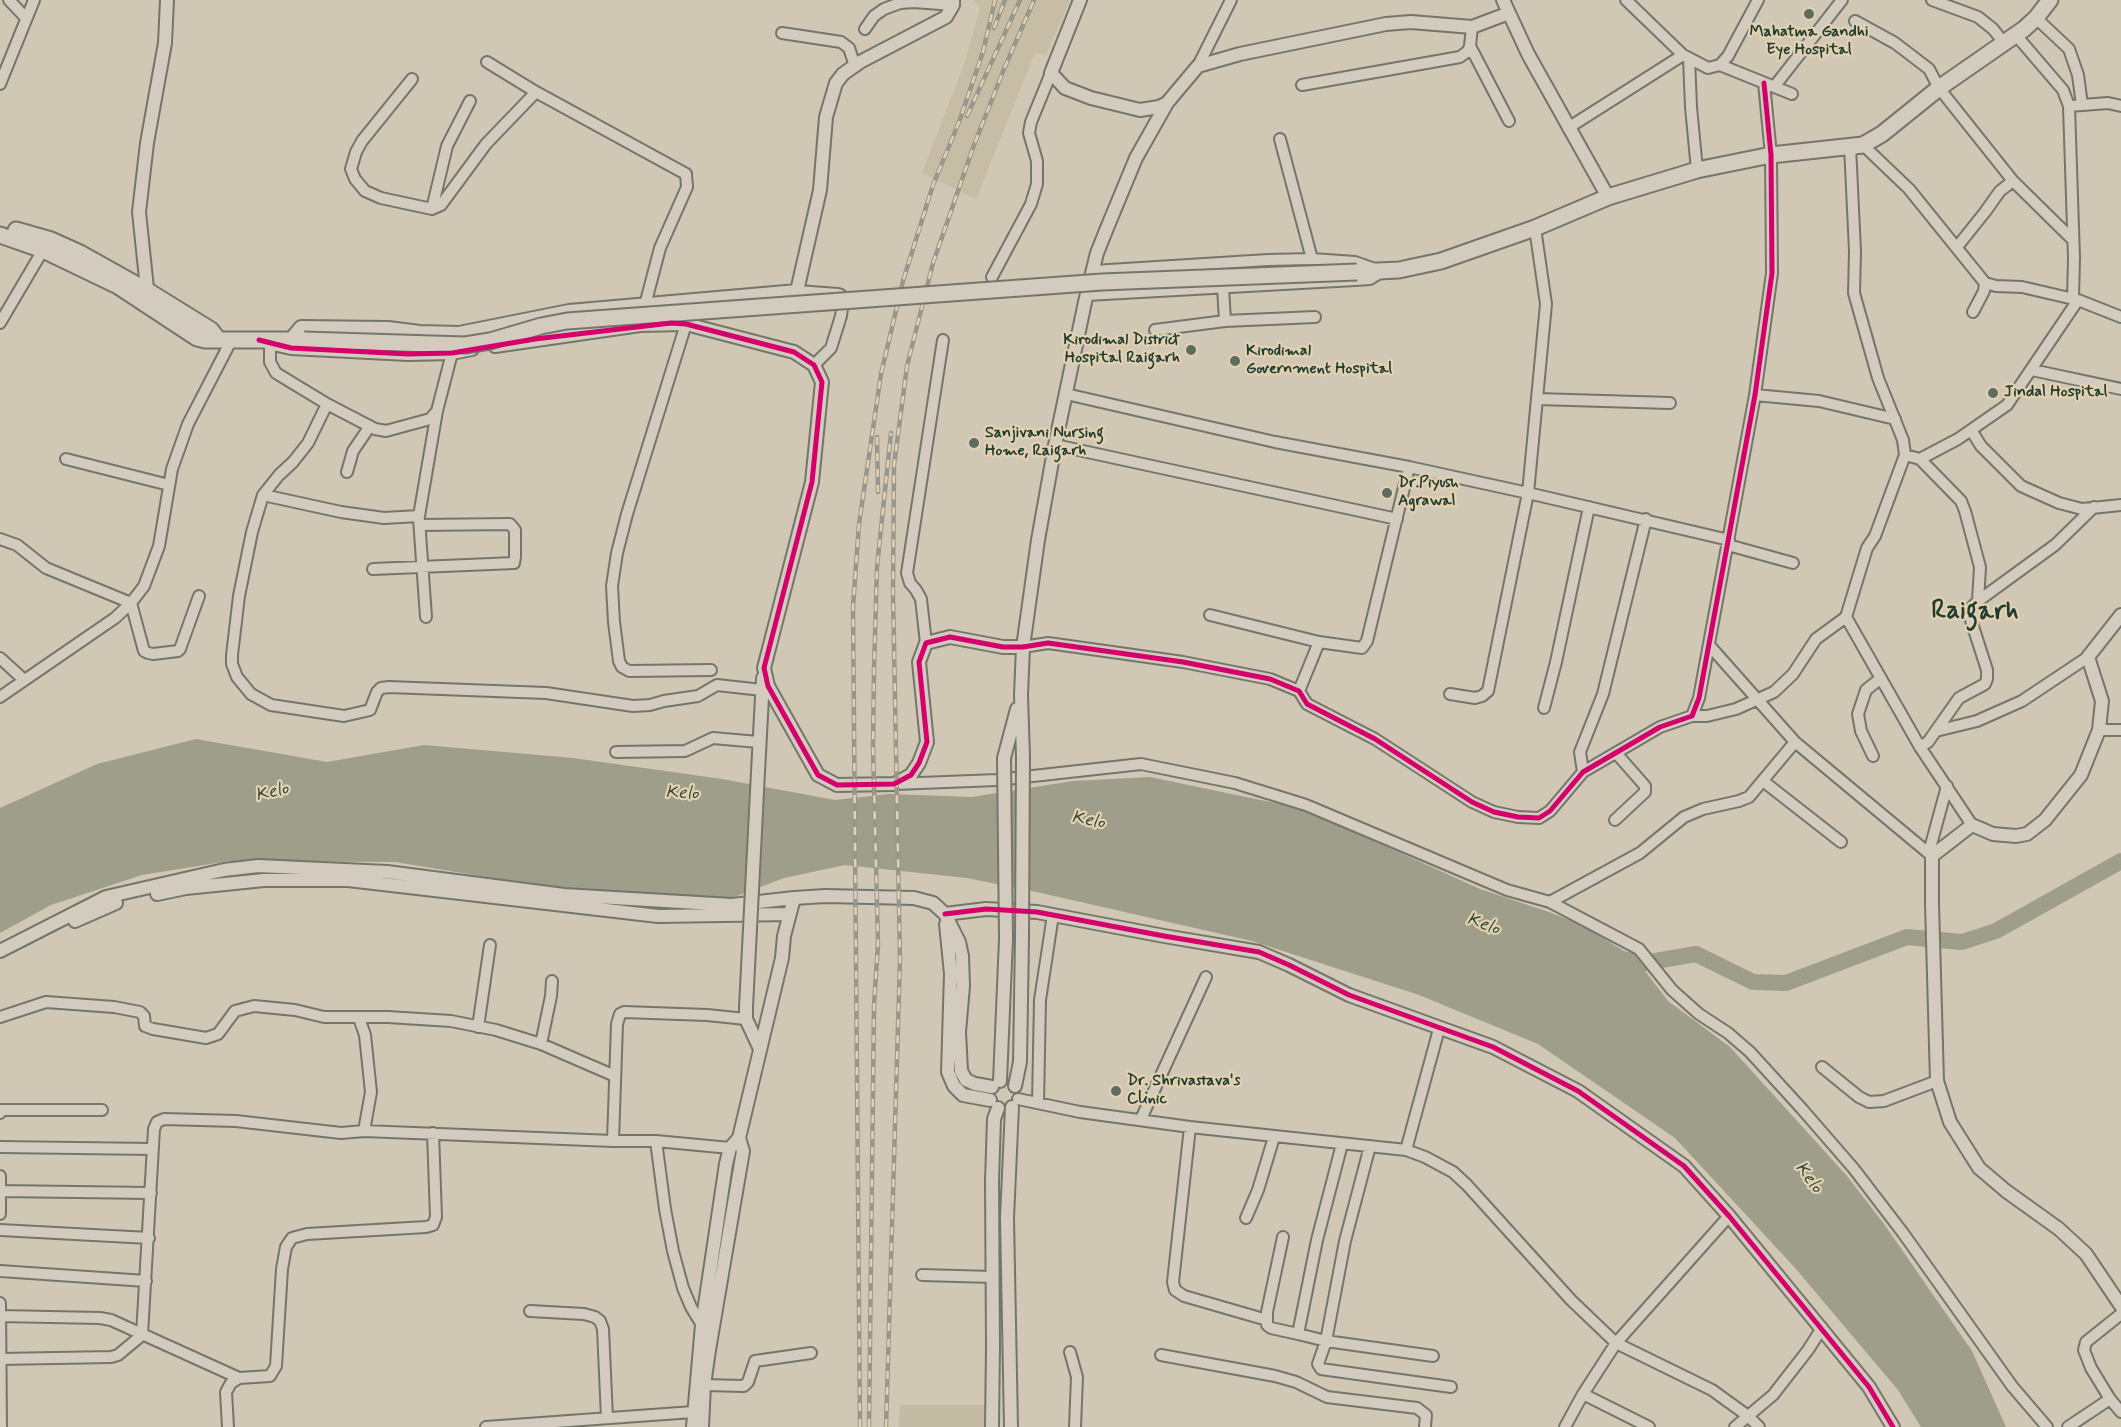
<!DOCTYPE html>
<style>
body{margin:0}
canvas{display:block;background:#d0c7b5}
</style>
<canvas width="2121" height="1427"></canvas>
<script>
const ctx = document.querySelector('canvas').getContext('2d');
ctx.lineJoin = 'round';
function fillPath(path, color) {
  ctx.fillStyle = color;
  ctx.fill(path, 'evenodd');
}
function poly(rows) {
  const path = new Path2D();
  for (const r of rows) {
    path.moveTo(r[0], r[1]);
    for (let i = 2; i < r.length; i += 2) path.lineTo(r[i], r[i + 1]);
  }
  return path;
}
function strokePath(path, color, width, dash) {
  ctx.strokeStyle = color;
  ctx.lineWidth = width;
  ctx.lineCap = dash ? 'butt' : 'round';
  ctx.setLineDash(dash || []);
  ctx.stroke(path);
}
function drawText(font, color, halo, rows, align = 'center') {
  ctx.font = font + ' Mynerve,sans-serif';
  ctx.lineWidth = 4.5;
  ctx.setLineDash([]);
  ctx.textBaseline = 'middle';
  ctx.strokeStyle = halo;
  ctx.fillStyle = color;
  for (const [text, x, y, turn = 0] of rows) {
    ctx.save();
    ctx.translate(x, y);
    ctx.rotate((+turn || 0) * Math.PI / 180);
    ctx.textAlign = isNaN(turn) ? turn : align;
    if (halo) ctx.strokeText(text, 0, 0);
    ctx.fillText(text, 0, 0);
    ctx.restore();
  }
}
fillPath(poly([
 [974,0,1070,0,1046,55,1035,53,976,199,922,173,965,62,980,8]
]), '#c6bda4');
fillPath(poly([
 [900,1405,985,1405,984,1427,899,1427]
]), '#c3bba3');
fillPath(poly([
 [196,739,327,762,424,745,573,758,722,779,835,800,889,794,972,797,1073,781,1150,777,1304,809,1480,889,1549,912,1584,926,1635,958,1668,1001,1730,1047,1847,1176,1884,1224,1972,1351,2006,1427,1921,1427,1898,1390,1796,1269,1675,1138,1538,1044,1419,995,1252,941,1041,893,967,878,845,865,784,878,721,902,608,897,395,862,229,861,142,875,51,905,0,933,0,808,97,764]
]), '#9e9e8a');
strokePath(poly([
 [1618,958,1644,963,1696,954,1753,982,1786,983,1907,937,1962,942,1996,931,2121,861]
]), '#9e9e8a', 16);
const minor = poly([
 [9,0,26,18],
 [1626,0,1683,55,1708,68,1720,65,1728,56,1758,0],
 [1932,0,1978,17,1993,29,2004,43],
 [2036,18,2069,49,2078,75,2082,105],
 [1855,21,1895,43,1929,69,1939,88,2013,181,2072,239],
 [865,29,874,16,884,9,900,3,914,2,953,5],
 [782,33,841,42,849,48,855,66],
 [2015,34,2063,90,2069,106],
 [1470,46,1509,121],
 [1689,58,1691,107,1697,170],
 [487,62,536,92,686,174,687,187,660,248,645,305],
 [1720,65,1792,94],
 [1198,66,1231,0],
 [412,79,362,141,356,152,351,169,355,179,365,191,381,198,432,209,441,205,486,144,536,92],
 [0,84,34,0],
 [1302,85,1460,57,1468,51,1470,46,1472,27],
 [1774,87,1842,0],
 [1568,128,1683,55],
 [1280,139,1312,259,1355,262,1375,269],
 [1863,145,1909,189,1985,283],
 [432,209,447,146,470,101],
 [1957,247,1985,212,2000,191,2013,181],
 [1093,271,1268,260,1312,259],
 [992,277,1031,204,1037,184,1037,161,1029,133,1031,122,1051,73],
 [1223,287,1225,321],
 [797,291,838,294,841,295,843,300,841,316,831,348,814,365],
 [1087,295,1355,280,1370,279,1378,274],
 [2073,299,2074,258,2069,106,2108,103,2121,106],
 [1973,312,1984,291,1985,283,1996,286,2022,287,2078,300,2121,317],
 [0,323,43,250],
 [686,324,627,514,617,553,612,586,614,622,619,661,622,667,629,671,711,670],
 [1155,330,1225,321,1315,317],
 [270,343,270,362,276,373,327,404,375,429,386,431,430,419,437,411,452,353],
 [2032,370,2121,389],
 [1066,394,1275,442,1409,467,1528,493,1729,540],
 [1755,395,1819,401,1895,419],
 [1537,399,1670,403],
 [437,411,419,516,384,518,341,512,263,495,252,532,239,596,232,655,232,664,237,677,251,694,271,705,344,716,370,710,377,692,381,688,389,687,546,693,633,706,650,705,664,701,698,696,717,685,762,690],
 [1971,430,1981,446,2021,486,2059,503,2082,509,2121,505],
 [1055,445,1397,519],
 [1905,455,1920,459,1958,439,2007,405,2078,300],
 [66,459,169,485],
 [1920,459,1961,501,1965,511,1980,567,1978,601],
 [347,472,353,451,370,426],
 [263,495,279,475,293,462,308,443,327,404],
 [419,519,426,617],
 [0,539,17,545,46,568,131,603,144,651,148,653,153,654,178,651,180,649,199,596],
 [1728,545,1793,563],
 [373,569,514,563,515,557,515,530,510,524,420,525],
 [1210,615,1319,642,1362,648,1367,641,1409,467],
 [1846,617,1920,747,1972,825],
 [926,643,921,599,916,590,910,583,907,573,943,340],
 [1709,645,1795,742,1932,856],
 [1023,647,1048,643,1183,662,1270,679,1299,691,1307,704,1375,739,1472,802,1494,812,1518,817,1539,818,1550,811,1583,772,1660,727,1692,716,1699,698,1755,395,1772,273,1771,155,1764,83],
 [0,658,23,679],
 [1299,691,1319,642],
 [1450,694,1475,698,1482,696,1488,691,1528,493,1546,304,1535,228],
 [0,697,115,618,131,603,144,586,159,546,172,469,188,424,232,339],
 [1544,708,1556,662,1589,507],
 [1692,716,1707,716,1736,709,1774,692,1793,674,1816,639,1846,617,1867,548,1875,536,1905,455,1903,440,1878,378,1854,293,1855,251,1850,146],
 [2099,730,2121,730],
 [1936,731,1977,721,2022,701,2088,657],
 [1920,747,1928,742,1959,698,1985,684,1987,679,1987,670,1969,614,1970,609,1978,601,2055,545,2094,507],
 [616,752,685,751,713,738,758,742],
 [1873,756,1861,731,1858,714,1866,690,1881,678],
 [1583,772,1580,752,1603,694,1646,519],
 [1763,781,1841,842],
 [895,784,997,780,1141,764,1235,783,1306,805,1507,890,1550,902,1639,949,1672,990,1699,1014,1728,1033,1750,1052,1802,1109,1854,1169,1903,1233,2012,1386,2047,1427],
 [1615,820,1645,792,1645,786,1616,753],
 [1929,852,1947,786],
 [1550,902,1640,853,1684,817,1703,809,1739,801,1749,797,1795,742],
 [0,1017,46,1002,114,1007,140,1012,144,1016,145,1026,153,1029,206,1038,218,1034,235,1011,254,1006,295,1010,324,1017,388,1017,451,1021,496,1030,541,1044,615,1076],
 [359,1018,365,1035,371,1092,364,1131],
 [478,1027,490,945],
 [541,1044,551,996,552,981],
 [1822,1067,1859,1097,1869,1102,1884,1101,1937,1081],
 [1018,1099,1080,1112,1190,1127,1406,1150,1425,1157,1453,1172,1467,1185,1571,1300,1616,1343,1712,1390,1748,1416,1759,1427],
 [1038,1103,1040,1000,1053,915],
 [0,1113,1,1110,102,1110],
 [1141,1119,1206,977],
 [1190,1127,1173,1282,1175,1290,1184,1296,1267,1320],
 [613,1141,617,1024,620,1014,624,1012,707,1015,746,1019],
 [656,1141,665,1209,673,1251,683,1288,691,1307,702,1325],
 [1342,1144,1317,1240,1298,1334,1326,1341,1318,1364,1321,1369,1451,1387],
 [1370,1146,1345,1241,1326,1341,1433,1356],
 [0,1147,153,1149],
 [1406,1150,1439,1029],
 [0,1176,0,1214],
 [0,1191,151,1193],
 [1246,1218,1258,1190,1274,1137],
 [0,1230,149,1238],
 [1283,1237,1267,1312,1267,1325,1271,1328,1298,1334],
 [0,1271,146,1281],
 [922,1275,993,1277],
 [0,1303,1,1427],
 [530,1311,584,1314,595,1317,600,1321,603,1329,607,1418],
 [2121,1314,2086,1342,2084,1350,2091,1368,2110,1399,2121,1412],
 [0,1316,100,1318,111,1320,239,1378],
 [1070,1352,1077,1377,1075,1427],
 [1161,1355,1275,1376,1296,1382,1327,1397,1417,1408,1426,1415,1425,1427],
 [0,1359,111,1357,118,1355,142,1335,154,1129,157,1122,164,1119,236,1121,341,1133,364,1131,613,1141,656,1141,730,1148],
 [704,1385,744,1386,748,1382,755,1361,811,1353],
 [1583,1394,1649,1427],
 [228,1427,226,1392,231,1383,239,1378,270,1376,276,1366,282,1269,286,1247,292,1238,307,1234,426,1227,433,1225,436,1217,433,1133],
 [486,1427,693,1412],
 [1565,1427,1583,1394,1616,1343,1729,1216],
 [1735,1427,1773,1395,1808,1350,1822,1328],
 [2068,1427,2110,1399]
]);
const tertiary = poly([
 [1080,0,1051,73,1065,88,1091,98,1140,110,1159,107,1167,103,1198,66,1240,54,1386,24,1411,22,1472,27,1509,13],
 [1503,0,1528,54,1608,197],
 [148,298,139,212,147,143,165,43,167,0],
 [290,340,301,327,388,328,420,332,459,333,569,311,797,291,820,190,826,117,836,83,843,74,860,62,946,17,953,5,953,0],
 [273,344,291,348,408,354,452,353,472,349],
 [495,346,640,325,686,324,794,352,814,365,822,382,812,482,764,668,768,686,818,775,837,785,894,784,911,775,919,763,927,742,919,662,926,643,950,637,1003,647,1023,647],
 [2121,615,2088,657,2102,701,2099,730,2081,775,2045,820,2027,834,2016,836,1993,834,1972,825,1932,856,1932,904,1937,1081,1950,1122,1979,1168,2006,1191,2059,1229,2086,1254,2121,1306],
 [1023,757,1021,695,1023,647,1038,540,1055,445,1085,302,1097,253,1107,228,1136,158,1167,103],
 [1004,758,1017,709],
 [758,772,763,678],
 [157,894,186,888,264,880,348,880,658,916,789,914],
 [945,914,986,909,1037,912,1164,936,1259,952,1289,965,1349,995,1493,1047,1578,1091,1684,1166,1729,1216,1869,1387,1893,1427],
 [75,921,116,903],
 [946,924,951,974,948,1072,954,1086,963,1095,990,1100],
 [0,951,106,897,224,870,258,866,387,872,564,895,732,905,794,898],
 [746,1007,746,1019,760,1049],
 [1000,1081,1006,939],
 [1015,1086,1020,1062,1022,938],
 [693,1427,702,1325,726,1164,730,1148,739,1138],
 [702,1427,704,1385,709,1350,743,1151,739,1138,782,958,784,936,794,898,825,896,914,898,933,903,945,914,959,942,962,956,963,986,959,1032,961,1071,966,1080,975,1084,992,1087],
 [992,1427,993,1347,992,1181,994,1119,998,1108],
 [1011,1427,1007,1218,1012,1107]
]);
const primary = poly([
 [16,230,51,240,80,253,148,291,211,330,218,339],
 [0,235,43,250,118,286,197,338,205,340,304,340],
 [1357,272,1399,270,1441,261,1535,228,1608,197,1697,170,1771,155,1863,145,1882,134,1939,88,2024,29,2036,18,2050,0]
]);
strokePath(minor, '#74766c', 14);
strokePath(tertiary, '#74766c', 16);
strokePath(primary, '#74766c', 19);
strokePath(minor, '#d2cbbe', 10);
strokePath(tertiary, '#d2cbbe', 12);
strokePath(primary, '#d2cbbe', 15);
const rail = poly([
 [994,28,1005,0],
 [967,116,1020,0],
 [877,437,878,492],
 [860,1427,853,607,859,524,881,374,903,281,933,185,959,122,983,52,995,0],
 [869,1427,874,1005,878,944,873,747,874,670,877,567,891,433],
 [886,1427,900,959,893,594,894,465,907,366,933,263,974,145,1004,69,1034,0]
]);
strokePath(rail, '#98978d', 4.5);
strokePath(rail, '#e3d1af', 2.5, [8]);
const tertiaryBridge = poly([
 [1004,758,1006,939],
 [1022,938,1023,757],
 [746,1007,758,772]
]);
const primaryBridge = poly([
 [304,340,465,345,490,341,541,326,567,321,1102,282,1357,272]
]);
strokePath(tertiaryBridge, '#74766c', 16, []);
strokePath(primaryBridge, '#74766c', 19, []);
strokePath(tertiaryBridge, '#d2cbbe', 12);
strokePath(primaryBridge, '#d2cbbe', 15);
strokePath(poly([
 [259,340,291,348,408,354,452,353,535,339,671,323,686,324,794,352,814,365,822,382,812,482,764,668,768,686,818,775,837,785,894,784,911,775,919,763,927,742,919,662,926,643,950,637,1003,647,1023,647,1048,643,1183,662,1270,679,1299,691,1307,704,1375,739,1472,802,1494,812,1518,817,1539,818,1550,811,1583,772,1660,727,1692,716,1699,698,1755,395,1772,273,1771,155,1764,83],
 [945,914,986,909,1037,912,1164,936,1259,952,1289,965,1349,995,1493,1047,1578,1091,1684,1166,1729,1216,1869,1387,1893,1427]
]), '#d6006c', 5);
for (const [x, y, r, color] of [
 [1809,14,6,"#5d6d61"],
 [1191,350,6,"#5d6d61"],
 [1235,361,6,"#5d6d61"],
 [1993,393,6,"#5d6d61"],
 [974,443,6,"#5d6d61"],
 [1387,493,6,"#5d6d61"],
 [1116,1091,6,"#5d6d61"]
]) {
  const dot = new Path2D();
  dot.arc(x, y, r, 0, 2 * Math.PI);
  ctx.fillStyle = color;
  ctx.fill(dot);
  strokePath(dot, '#e3d1af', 2);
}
drawText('bold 16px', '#1f3d34', '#e3d1af', [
 ["Mahatma Gandhi",1809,33,"center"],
 ["Eye Hospital",1809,51,"center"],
 ["Kirodimal District",1180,341,"right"],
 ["Hospital Raigarh",1180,359,"right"],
 ["Kirodimal",1246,352],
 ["Government Hospital",1246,370],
 ["Jindal Hospital",2004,393],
 ["Sanjivani Nursing",985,434],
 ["Home, Raigarh",985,452],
 ["Dr.Piyush",1398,484],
 ["Agrawal",1398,502],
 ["Dr. Shrivastava's",1127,1082],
 ["Clinic",1127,1100]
], 'left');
drawText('italic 18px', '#2f493e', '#e3d1af', [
 ["Kelo",272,793,-13],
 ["Kelo",682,794,3],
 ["Kelo",1088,821,11],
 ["Kelo",1483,925,20],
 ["Kelo",1808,1178,53]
]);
drawText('bold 26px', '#1f3d34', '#e3d1af', [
 ["Raigarh",1975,613]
]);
</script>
